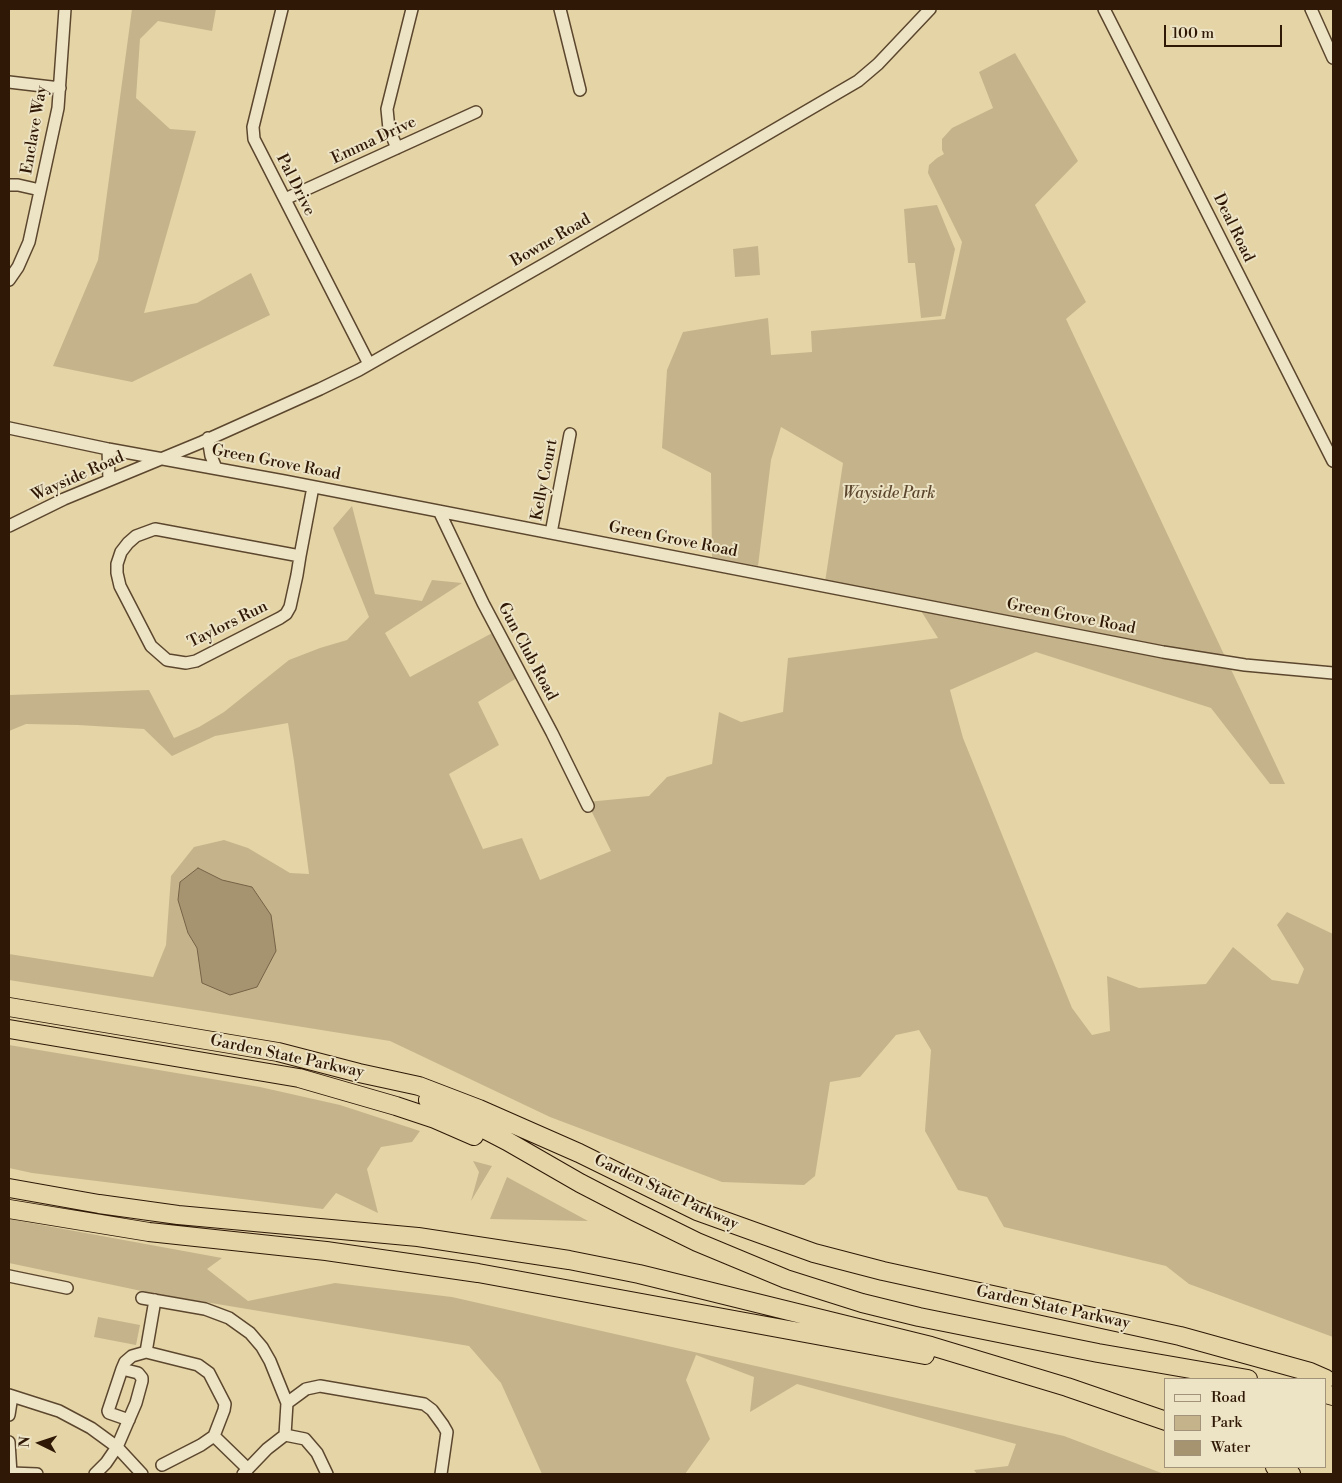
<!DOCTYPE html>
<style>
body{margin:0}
#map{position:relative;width:1342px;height:1483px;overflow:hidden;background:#e4d4a6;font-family:"Libre Bodoni",serif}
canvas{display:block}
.frame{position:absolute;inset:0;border:10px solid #2f1806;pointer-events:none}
.legend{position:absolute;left:1164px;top:1378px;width:162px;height:90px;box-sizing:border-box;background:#ede3c5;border:1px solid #a19279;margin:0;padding:6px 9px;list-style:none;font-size:15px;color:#2f1806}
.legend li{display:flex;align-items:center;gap:10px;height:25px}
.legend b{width:25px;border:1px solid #a19279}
.north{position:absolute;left:15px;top:1418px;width:50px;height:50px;-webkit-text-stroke:4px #ede3c5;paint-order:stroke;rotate:274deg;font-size:14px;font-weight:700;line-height:20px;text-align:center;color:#2f1806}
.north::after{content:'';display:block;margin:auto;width:18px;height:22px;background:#2f1806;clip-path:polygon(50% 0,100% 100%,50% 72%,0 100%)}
.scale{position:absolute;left:1164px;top:25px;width:118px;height:22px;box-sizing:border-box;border:2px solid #2f1806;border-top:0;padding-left:6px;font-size:15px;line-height:18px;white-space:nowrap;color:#2f1806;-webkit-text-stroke:4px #ede3c5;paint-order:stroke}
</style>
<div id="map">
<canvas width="1342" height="1483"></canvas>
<div class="frame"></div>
<ul class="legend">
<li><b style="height:6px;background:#ede3c5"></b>Road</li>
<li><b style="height:14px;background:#c5b48b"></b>Park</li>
<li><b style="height:14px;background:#a69470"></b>Water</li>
</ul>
<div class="north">N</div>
<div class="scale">100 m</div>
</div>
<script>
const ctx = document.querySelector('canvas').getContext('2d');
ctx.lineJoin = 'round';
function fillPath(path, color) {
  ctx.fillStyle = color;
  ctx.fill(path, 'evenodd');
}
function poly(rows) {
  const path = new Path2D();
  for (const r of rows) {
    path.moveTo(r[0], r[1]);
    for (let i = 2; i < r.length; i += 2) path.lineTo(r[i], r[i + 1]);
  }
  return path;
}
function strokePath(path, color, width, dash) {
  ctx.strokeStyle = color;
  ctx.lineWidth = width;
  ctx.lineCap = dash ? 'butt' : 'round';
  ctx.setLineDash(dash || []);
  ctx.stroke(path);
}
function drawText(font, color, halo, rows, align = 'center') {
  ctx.font = font + ' "Libre Bodoni",serif';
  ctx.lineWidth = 4;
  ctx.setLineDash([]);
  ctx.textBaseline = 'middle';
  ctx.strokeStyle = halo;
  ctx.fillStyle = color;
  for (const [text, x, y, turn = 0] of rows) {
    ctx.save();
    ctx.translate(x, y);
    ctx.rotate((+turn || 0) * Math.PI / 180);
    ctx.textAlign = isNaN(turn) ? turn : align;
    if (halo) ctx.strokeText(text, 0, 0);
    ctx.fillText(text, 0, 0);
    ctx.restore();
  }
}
fillPath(poly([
 [132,9,216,9,212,31,158,21,140,39,136,98,170,129,196,131,144,313,197,303,251,273,270,315,132,382,53,366,98,260],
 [1015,53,1078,161,1035,205,1086,302,1066,319,1285,784,1270,784,1211,708,1036,652,950,690,963,738,1072,1008,1092,1035,1110,1031,1107,976,1139,988,1206,984,1233,947,1272,980,1298,984,1304,969,1277,925,1287,912,1333,934,1333,1337,1189,1284,1166,1266,1004,1227,987,1197,958,1190,925,1131,931,1050,919,1030,896,1035,860,1077,830,1082,815,1176,804,1185,722,1182,550,1117,390,1041,9,980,9,954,153,977,166,945,171,876,194,847,224,840,248,848,290,873,309,874,294,761,288,723,215,736,172,756,144,729,78,725,26,724,9,731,9,695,149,690,174,738,199,727,224,712,289,660,320,648,347,640,369,617,333,528,352,506,375,594,422,601,432,580,462,583,385,633,410,677,496,631,520,676,478,702,499,745,449,774,483,849,522,838,540,880,611,851,587,802,649,796,667,777,712,764,719,712,741,722,783,712,788,658,938,638,918,606,825,582,843,463,781,427,771,460,758,566,712,557,711,473,662,448,667,370,683,332,768,318,771,355,812,352,811,331,945,319,962,242,928,173,929,165,937,158,944,154,942,150,942,139,952,128,993,108,979,72],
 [937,205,955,249,941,316,921,318,915,263,908,263,904,209],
 [758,246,760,275,735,277,733,249],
 [9,1045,260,1087,340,1105,420,1131,412,1142,381,1147,367,1169,378,1213,336,1193,323,1209,32,1173,9,1168],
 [473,1161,492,1166,471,1201,479,1172],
 [507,1177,588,1221,490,1219],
 [9,1219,222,1258,207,1269,248,1301,335,1283,452,1297,1064,1436,1164,1474,977,1474,974,1470,1008,1466,1016,1444,797,1384,750,1412,754,1377,696,1355,686,1380,710,1439,685,1474,542,1474,501,1383,469,1346,151,1293,9,1263],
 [98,1317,140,1325,136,1345,94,1337]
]), '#c5b48b');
const water = poly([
 [198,868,222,880,252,887,271,915,276,951,257,987,230,995,202,983,197,948,188,933,178,900,180,882,198,868]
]);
fillPath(water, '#a69470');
strokePath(water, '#766246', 1);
const minor = poly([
 [282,9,253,127,254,139,369,364],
 [560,9,580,90],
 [1104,9,1333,461],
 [1311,9,1333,58],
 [9,82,60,88],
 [397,148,389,129,387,109,412,9],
 [9,185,18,185,40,190],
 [285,199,476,112],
 [9,280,18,267,29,242,58,108,65,9],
 [9,428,108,449,284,481,1163,652,1245,665,1333,673],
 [208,438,211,456,216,468],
 [108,449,109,480],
 [439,511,483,603,552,733,588,806],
 [9,526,64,499,202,442,320,389,359,370,548,262,858,81,878,64,930,9],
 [551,533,570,434],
 [300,556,155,529,136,536,128,543,121,552,117,564,117,573,120,586,151,646,167,660,186,663,196,661,280,618,286,614,290,607,297,575,300,556,313,487],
 [9,1276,67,1288],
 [142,1298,205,1309,229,1318,250,1333,262,1347,270,1361,287,1403,285,1435],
 [146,1352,155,1300],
 [9,1395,59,1411,91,1428,117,1447,142,1474],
 [287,1403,306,1389,320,1386,424,1404,432,1410,443,1425,447,1432,441,1474],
 [9,1415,12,1396],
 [129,1420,109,1413,108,1411,122,1369,125,1362,132,1356,146,1352,198,1365,209,1373,225,1404,224,1410,214,1436,201,1445,162,1465],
 [285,1435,305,1439,317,1453,327,1474],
 [214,1436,248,1469],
 [9,1442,11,1474],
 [11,1473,37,1474],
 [95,1474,106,1463,117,1447,136,1403,142,1381,142,1378,138,1373,122,1369],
 [243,1474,267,1449,285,1435]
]);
const highway = poly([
 [9,1007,278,1052,359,1073,419,1086,479,1109,579,1153,697,1211,814,1253,883,1271,1180,1336,1310,1372,1326,1379],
 [9,1029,299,1078,396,1106,435,1119,474,1136],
 [428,1100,507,1141,580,1183,636,1212,697,1242,786,1279,862,1303,919,1317,1098,1353,1248,1379],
 [9,1188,99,1204,178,1215,418,1237,569,1260,639,1274,931,1346,1067,1387,1166,1421],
 [9,1209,149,1232,326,1251,478,1273,925,1355],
 [1326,1394,1333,1396],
 [1275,1467,1291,1474]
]);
strokePath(minor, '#5c472e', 14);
strokePath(highway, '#2f1806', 20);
strokePath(minor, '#ede3c5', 11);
strokePath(highway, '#e4d4a6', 18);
drawText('16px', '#2f1806', '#ede3c5', [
 ["Enclave Way",35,130,-80],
 ["Emma Drive",374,141,-25],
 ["Pal Drive",295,185,63],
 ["Deal Road",1233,228,64],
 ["Bowne Road",551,241,-30],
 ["Green Grove Road",276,463,11],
 ["Wayside Road",78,477,-24],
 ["Kelly Court",545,480,-79],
 ["Green Grove Road",673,540,11],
 ["Green Grove Road",1071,617,11],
 ["Taylors Run",228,625,-26],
 ["Gun Club Road",527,652,62],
 ["Garden State Parkway",287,1057,12],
 ["Garden State Parkway",666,1193,25],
 ["Garden State Parkway",1053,1308,12]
]);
drawText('italic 16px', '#5c472e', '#ede3c5', [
 ["Wayside Park",889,494]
]);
</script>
